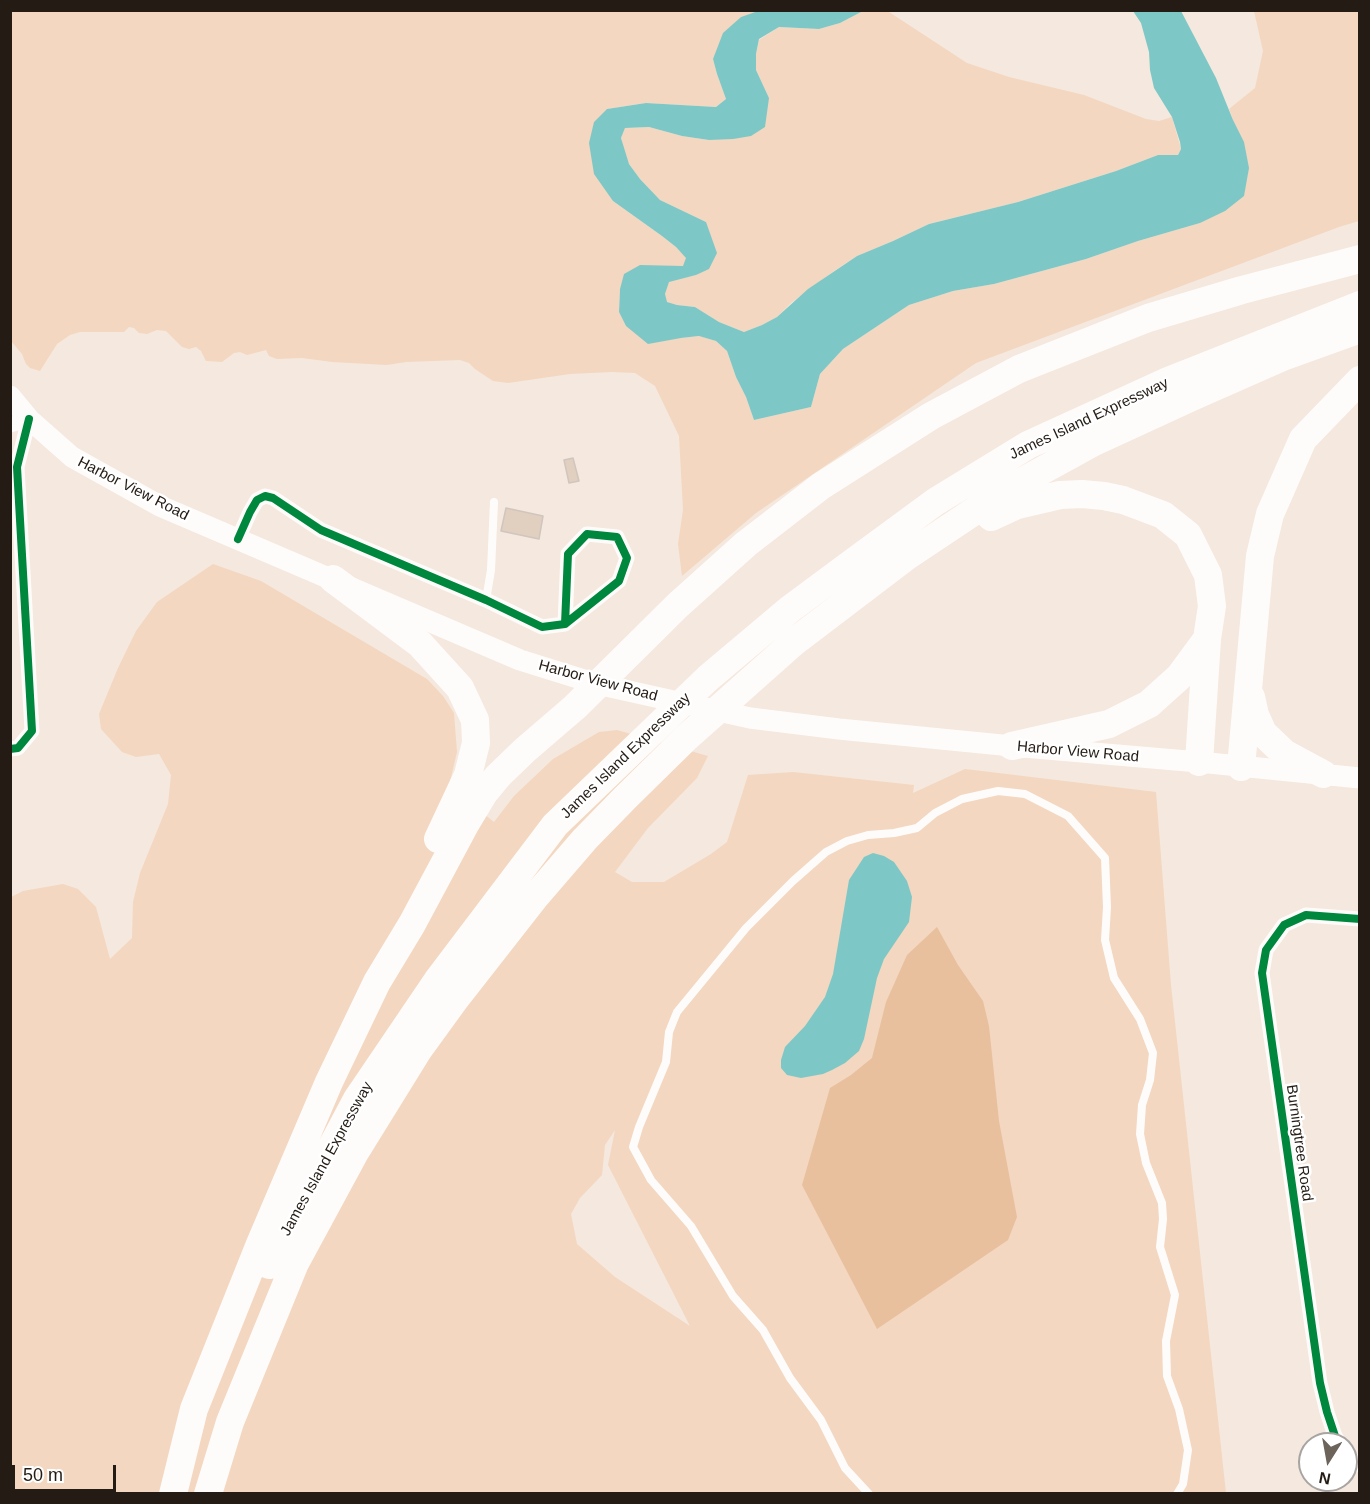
<!DOCTYPE html>
<style>
body{margin:0}
#map{position:relative;width:1370px;height:1504px;overflow:hidden;background:#f5e8de;font-family:Arial,sans-serif}
canvas{display:block}
.frame{position:absolute;inset:0;border:12px solid #231b14;pointer-events:none}
.north{position:absolute;left:1298px;top:1432px;width:60px;height:60px;box-sizing:border-box;background:#fff;border:2px solid #a7a4a1;border-radius:50%;rotate:191deg;font-size:16px;font-weight:700;line-height:24px;text-align:center;color:#231b14}
.north::after{content:'';display:block;margin:auto;width:21px;height:27px;background:#6c635b;clip-path:polygon(50% 0,100% 100%,50% 72%,0 100%)}
.scale{position:absolute;left:12px;top:1465px;width:104px;height:27px;box-sizing:border-box;border:3px solid #231b14;border-top:0;padding-left:8px;font-size:18px;line-height:21px;white-space:nowrap;color:#231b14;-webkit-text-stroke:4px #fff;paint-order:stroke}
</style>
<div id="map">
<canvas width="1370" height="1504"></canvas>
<div class="frame"></div>
<div class="north">N</div>
<div class="scale">50 m</div>
</div>
<script>
const ctx = document.querySelector('canvas').getContext('2d');
ctx.lineJoin = 'round';
function fillPath(path, color) {
  ctx.fillStyle = color;
  ctx.fill(path, 'evenodd');
}
function poly(rows) {
  const path = new Path2D();
  for (const r of rows) {
    path.moveTo(r[0], r[1]);
    for (let i = 2; i < r.length; i += 2) path.lineTo(r[i], r[i + 1]);
  }
  return path;
}
function strokePath(path, color, width, dash) {
  ctx.strokeStyle = color;
  ctx.lineWidth = width;
  ctx.lineCap = dash ? 'butt' : 'round';
  ctx.setLineDash(dash || []);
  ctx.stroke(path);
}
function drawText(font, color, halo, rows, align = 'center') {
  ctx.font = font + ' Arial,sans-serif';
  ctx.lineWidth = 5;
  ctx.setLineDash([]);
  ctx.textBaseline = 'middle';
  ctx.strokeStyle = halo;
  ctx.fillStyle = color;
  for (const [text, x, y, turn = 0] of rows) {
    ctx.save();
    ctx.translate(x, y);
    ctx.rotate((+turn || 0) * Math.PI / 180);
    ctx.textAlign = isNaN(turn) ? turn : align;
    if (halo) ctx.strokeText(text, 0, 0);
    ctx.fillText(text, 0, 0);
    ctx.restore();
  }
}
fillPath(poly([
 [886,10,967,63,1009,77,1084,95,1146,119,1159,121,1172,117,1181,149,1178,155,1158,155,1116,171,1018,202,929,224,893,241,857,256,834,271,791,303,777,317,762,325,744,332,719,322,695,307,677,305,666,302,665,294,669,281,696,275,706,222,660,200,640,179,629,164,624,153,621,138,625,128,649,127,682,136,709,140,769,98,756,70,756,54,759,40,779,27,819,29,840,23,863,11],
 [11,11,761,11,741,17,713,59,717,74,726,99,716,107,646,103,607,109,613,201,662,236,676,247,687,258,684,266,667,266,620,289,619,312,626,326,681,338,700,336,716,341,727,351,736,377,746,397,754,420,811,407,820,374,843,349,909,305,953,291,994,284,1086,259,1138,241,1200,223,1233,120,1229,109,1255,88,1263,51,1254,11,1359,11,1359,221,1339,227,976,363,756,513,682,576,678,544,683,510,679,436,655,386,635,373,612,372,570,374,508,383,493,381,475,369,469,363,460,360,406,362,387,365,332,362,302,358,277,359,269,356,266,350,247,355,240,352,234,353,222,362,206,361,201,351,196,347,189,349,182,347,166,331,157,330,147,334,139,333,134,328,129,327,124,332,80,332,70,335,57,344,40,371,30,368,26,364,22,354,11,341],
 [213,564,261,581,427,679,443,696,454,713,457,752,449,786,494,822,514,796,553,759,599,732,617,730,708,756,697,778,648,828,615,872,632,882,664,882,711,854,727,842,748,775,793,772,914,785,913,793,965,769,1156,792,1171,985,1226,1493,11,1494,11,897,23,891,63,884,78,889,96,907,110,959,132,938,133,902,140,873,168,804,171,775,159,754,136,757,122,752,101,729,99,714,118,668,136,631,157,602],
 [615,1130,608,1165,690,1326,615,1277,577,1244,571,1214,580,1198,602,1175,605,1145]
]), '#f3d7c0');
fillPath(poly([
 [937,927,958,965,983,1001,989,1026,999,1121,1017,1217,1008,1240,877,1329,802,1185,830,1088,851,1075,872,1058,886,1002,907,955]
]), '#e8c09e');
fillPath(poly([
 [761,10,863,11,840,23,819,29,779,27,759,39,756,54,756,70,769,98,765,127,751,136,733,139,709,140,682,136,649,127,625,128,621,138,629,164,640,179,660,200,706,222,717,253,709,269,696,275,669,282,665,294,667,302,677,305,695,307,719,322,744,332,762,325,777,317,808,289,857,256,893,241,929,224,1018,202,1116,171,1158,155,1178,155,1181,149,1180,142,1172,117,1154,88,1150,70,1149,52,1141,23,1133,11,1181,11,1216,78,1233,120,1244,142,1249,168,1244,196,1225,211,1200,223,1138,241,1086,259,994,284,953,291,909,305,843,349,820,374,811,407,754,420,746,397,736,377,727,351,716,341,699,336,681,338,648,344,626,326,619,312,620,289,624,274,640,265,683,266,686,258,676,247,662,236,613,201,594,174,589,143,594,122,607,109,646,103,716,107,726,99,717,74,713,59,723,33,741,17],
 [873,853,884,856,894,862,907,881,912,897,909,922,884,959,877,978,864,1039,859,1051,845,1063,832,1070,823,1074,801,1078,787,1075,781,1068,781,1060,785,1047,805,1026,825,997,833,974,849,880,864,857]
]), '#7dc8c6');
const building = poly([
 [573,458,579,481,569,483,564,460,573,458],
 [506,508,543,516,539,539,501,531,506,508]
]);
fillPath(building, '#e1cfc0');
strokePath(building, '#d0c6be', 1.5);
strokePath(poly([
 [486,600,491,570,494,502],
 [869,1494,845,1468,821,1420,790,1378,763,1330,733,1296,691,1226,651,1180,633,1147,639,1127,666,1062,669,1032,677,1012,746,928,793,881,826,852,847,841,868,835,894,833,917,828,935,813,962,799,998,791,1025,794,1068,816,1105,858,1107,907,1105,940,1114,978,1140,1019,1153,1053,1150,1080,1142,1105,1140,1134,1146,1163,1162,1203,1163,1219,1160,1247,1175,1295,1166,1341,1167,1376,1179,1409,1188,1450,1183,1484,1177,1494]
]), '#fefcfa', 8);
strokePath(poly([
 [10,425,29,419],
 [238,539,250,512,257,500,265,496,273,498,321,530,486,600,542,627,565,624,619,581,627,558,617,537,587,534,568,554,565,624],
 [10,749,18,748,32,731,17,467,29,419],
 [1340,1444,1335,1436,1327,1412,1320,1383,1262,973,1266,950,1284,925,1306,915,1360,919],
 [1346,1456,1360,1465]
]), '#fefcfa', 15);
strokePath(poly([
 [10,396,29,419,72,457,160,506,520,660,597,684,750,718,839,729,1012,746,1199,762,1360,778]
]), '#fefcfa', 21);
strokePath(poly([
 [991,517,1017,505,1060,495,1082,494,1104,496,1123,500,1163,515,1188,535,1208,575,1212,606,1207,639,1199,762],
 [333,579,420,644,460,688,475,720,476,743,468,775,438,839],
 [1251,697,1255,715,1263,733,1284,753,1323,774],
 [1012,746,1109,724,1149,704,1179,677,1207,639],
 [1241,767,1260,556,1270,514,1303,439,1360,380],
 [269,1265,357,1099,437,981,555,825,708,678,790,609,852,563,935,502,1028,445,1168,381,1360,305],
 [173,1494,194,1409,260,1244,329,1082,377,982,412,924,466,823,484,793,498,776,525,750,575,707,678,605,746,544,821,486,931,416,1019,369,1148,318,1242,290,1360,259],
 [208,1494,230,1422,295,1263,354,1154,419,1049,456,998,535,897,585,839,626,797,686,738,794,642,907,556,1003,492,1094,442,1194,396,1285,356,1360,329]
]), '#fefcfa', 28);
strokePath(poly([
 [238,539,250,512,257,500,265,496,273,498,321,530,486,600,542,627,565,624,619,581,627,558,617,537,587,534,568,554,565,624],
 [10,749,18,748,32,731,17,467,29,419],
 [1340,1444,1335,1436,1327,1412,1320,1383,1262,973,1266,950,1284,925,1306,915,1360,919]
]), '#00873e', 8);
drawText('15px', '#231b14', '#fff', [
 ["James Island Expressway",1089,419,-25],
 ["Harbor View Road",133,489,27],
 ["Harbor View Road",598,681,15],
 ["Harbor View Road",1078,752,5],
 ["James Island Expressway",626,756,-44],
 ["Burningtree Road",1299,1143,82],
 ["James Island Expressway",327,1159,-61]
]);
</script>
